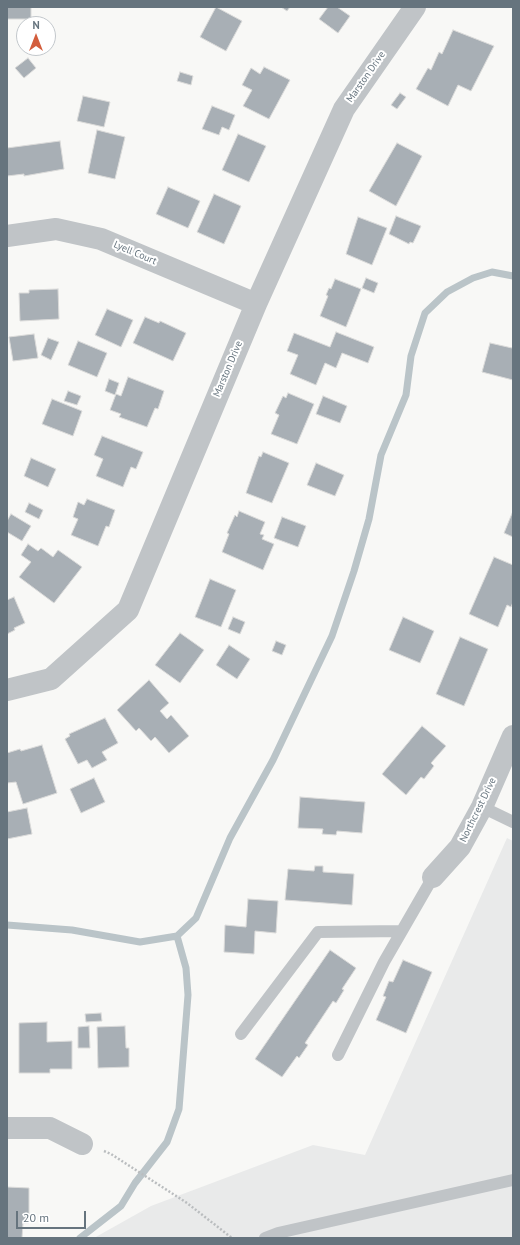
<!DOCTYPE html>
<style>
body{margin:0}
#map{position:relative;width:520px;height:1245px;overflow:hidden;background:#f8f8f6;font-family:"PT Sans",sans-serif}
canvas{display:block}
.frame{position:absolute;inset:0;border:8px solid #66747e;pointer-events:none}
.north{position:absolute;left:16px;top:16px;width:40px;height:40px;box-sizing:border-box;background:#fff;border:1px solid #c2c7cb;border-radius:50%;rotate:0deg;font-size:11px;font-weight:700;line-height:16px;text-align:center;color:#66747e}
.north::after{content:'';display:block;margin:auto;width:14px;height:18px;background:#d35d3c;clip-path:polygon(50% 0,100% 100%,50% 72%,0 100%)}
.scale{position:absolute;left:16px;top:1211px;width:70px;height:18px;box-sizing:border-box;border:2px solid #66747e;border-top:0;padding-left:5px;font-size:12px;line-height:14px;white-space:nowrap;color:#66747e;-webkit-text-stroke:3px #fff;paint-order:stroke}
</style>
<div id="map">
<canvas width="520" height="1245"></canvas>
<div class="frame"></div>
<div class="north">N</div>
<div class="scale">20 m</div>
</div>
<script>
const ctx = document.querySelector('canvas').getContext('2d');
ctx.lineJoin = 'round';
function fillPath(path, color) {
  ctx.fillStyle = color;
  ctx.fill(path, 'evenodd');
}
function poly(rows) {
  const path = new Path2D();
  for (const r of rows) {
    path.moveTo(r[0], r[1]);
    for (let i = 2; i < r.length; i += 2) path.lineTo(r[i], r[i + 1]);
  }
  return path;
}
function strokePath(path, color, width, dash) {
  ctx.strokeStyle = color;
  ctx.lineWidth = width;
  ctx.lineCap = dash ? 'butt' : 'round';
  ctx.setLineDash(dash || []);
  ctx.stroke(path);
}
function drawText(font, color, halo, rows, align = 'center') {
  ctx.font = font + ' "PT Sans",sans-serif';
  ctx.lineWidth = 4;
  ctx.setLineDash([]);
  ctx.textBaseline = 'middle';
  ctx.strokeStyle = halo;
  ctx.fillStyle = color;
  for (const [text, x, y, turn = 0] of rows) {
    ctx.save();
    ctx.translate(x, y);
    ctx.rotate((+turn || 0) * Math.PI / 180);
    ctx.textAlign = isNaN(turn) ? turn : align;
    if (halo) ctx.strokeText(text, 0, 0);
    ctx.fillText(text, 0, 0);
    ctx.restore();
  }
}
fillPath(poly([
 [507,838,513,841,513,1238,94,1238,151,1206,313,1145,365,1155]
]), '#e9eaea');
strokePath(poly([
 [7,925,72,930,140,942,177,936,196,918,230,838,273,760,332,636,354,571,369,519,381,455,406,395,411,356,425,313,447,292,473,278,492,272,513,276],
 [80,1238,121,1206,135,1183,167,1142,179,1109,188,995,186,968,177,936]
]), '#bac4c8', 7);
const building = poly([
 [7,7,31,7,31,19,7,19,7,7],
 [216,7,242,21,226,51,200,37,216,7],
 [281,7,290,7,287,11,281,7],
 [328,7,337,7,350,16,338,33,319,19,328,7],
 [453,30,494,46,471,91,458,85,448,106,416,89,428,68,431,70,439,52,442,54,453,30],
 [28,58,36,68,24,78,15,68,28,58],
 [264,67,290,80,269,119,243,106,252,90,242,85,251,68,260,74,264,67],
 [180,72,193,76,191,85,177,81,180,72],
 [400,93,406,97,397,109,391,105,400,93],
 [83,96,110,102,104,127,77,121,83,96],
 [212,106,235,115,229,130,222,127,219,135,202,129,212,106],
 [97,130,125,137,115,179,88,173,97,130],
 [238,134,266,146,249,182,222,170,238,134],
 [60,141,64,169,24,176,24,174,7,176,7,148,60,141],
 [397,143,422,156,396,206,369,191,397,143],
 [168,187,200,201,188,228,156,214,168,187],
 [214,194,241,206,224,244,197,232,214,194],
 [396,216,421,226,413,243,410,242,409,244,389,234,396,216],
 [358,217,387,228,372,265,346,254,358,217],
 [366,278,378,283,374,293,362,288,366,278],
 [335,279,361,289,346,327,320,316,328,296,326,295,329,288,331,289,335,279],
 [58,289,59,319,20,321,19,293,29,293,29,290,58,289],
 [107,309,133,320,121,347,95,335,107,309],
 [145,317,159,323,160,321,186,333,173,361,133,343,145,317],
 [336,332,374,347,368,363,342,353,336,368,325,363,316,385,290,374,298,355,287,351,294,333,330,347,336,332],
 [34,334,38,358,13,361,9,337,34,334],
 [48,338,59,342,51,360,41,355,48,338],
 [78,341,107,353,97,377,68,365,78,341],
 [490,343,512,348,513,346,513,380,482,372,490,343],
 [128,377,164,391,158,409,155,408,147,427,119,417,121,414,110,410,116,394,121,396,128,377],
 [109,379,119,383,115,395,105,391,109,379],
 [68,391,81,396,77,405,64,401,68,391],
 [288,393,314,404,297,444,271,434,279,415,275,413,283,396,286,398,288,393],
 [323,396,347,406,340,423,316,414,323,396],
 [52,399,82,411,73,436,42,424,52,399],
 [102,436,143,452,136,469,131,467,123,487,96,476,103,459,94,455,102,436],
 [263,452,289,463,272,503,246,493,259,456,261,457,263,452],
 [31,458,56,469,48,487,24,476,31,458],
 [316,463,344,475,335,496,307,485,316,463],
 [87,499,115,510,109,527,106,526,98,546,71,535,78,519,73,517,78,502,84,505,87,499],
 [29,503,43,510,39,519,25,512,29,503],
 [239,511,265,522,260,534,264,535,262,539,274,544,263,570,222,552,229,534,227,533,235,515,237,517,239,511],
 [513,511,513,537,504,533,513,511],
 [11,514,31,526,22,541,7,532,7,521,11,514],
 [282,517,306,526,298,547,274,538,282,517],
 [28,544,38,551,41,548,53,557,58,550,82,567,54,603,19,577,31,562,21,555,28,544],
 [494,557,513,565,513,602,511,607,507,605,498,627,469,614,494,557],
 [210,579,236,590,221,627,195,617,210,579],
 [14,597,25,623,14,628,15,630,7,634,7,600,14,597],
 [233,617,245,622,240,634,228,629,233,617],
 [403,617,434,631,420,663,389,650,403,617],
 [180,633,204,650,180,683,155,665,180,633],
 [460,637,488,649,464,706,436,694,460,637],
 [276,641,286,645,282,655,272,651,276,641],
 [229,645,250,659,237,679,216,665,229,645],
 [149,680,169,703,160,711,167,719,171,715,189,736,169,753,155,737,151,741,139,728,136,731,117,710,149,680],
 [105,718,118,743,102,752,107,760,92,768,87,760,78,764,65,739,70,736,69,734,105,718],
 [422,726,446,746,431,763,434,766,424,779,421,777,406,795,382,774,422,726],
 [42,745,57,793,23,804,16,782,7,783,7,753,20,749,21,751,42,745],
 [94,778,105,802,81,813,70,789,94,778],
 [300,797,365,802,362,833,337,831,336,835,322,834,323,829,298,828,300,797],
 [27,808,32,834,7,839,7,812,27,808],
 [315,866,323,866,323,872,354,874,352,905,285,900,288,869,314,871,315,866],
 [248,899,278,901,276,933,255,931,254,954,224,952,225,925,246,927,248,899],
 [330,950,356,968,342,989,344,990,336,1003,333,1001,305,1043,308,1045,299,1058,297,1056,282,1077,255,1059,330,950],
 [403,960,432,972,406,1033,376,1020,386,997,383,996,389,981,393,982,403,960],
 [101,1013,102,1021,86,1022,85,1014,101,1013],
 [47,1022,47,1042,72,1041,72,1069,50,1069,50,1073,19,1073,19,1023,47,1022],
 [89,1026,90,1048,78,1048,78,1027,89,1026],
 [125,1026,126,1048,129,1048,129,1067,98,1068,97,1027,125,1026],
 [7,1187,29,1188,29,1223,23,1223,22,1238,7,1238,7,1187]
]);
fillPath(building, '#a8afb5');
strokePath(building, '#dadad9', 1);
strokePath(poly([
 [104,1151,111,1154,187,1203,232,1238]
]), '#babdbf', 2.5, [2, 2]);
strokePath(poly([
 [482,807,513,822],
 [241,1034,318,932,402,931],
 [338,1055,384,962,433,877],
 [265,1238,278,1233,513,1180]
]), '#c0c4c7', 12);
strokePath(poly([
 [7,236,56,229,101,239,256,304],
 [7,690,51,679,128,610,256,304,344,109,415,7],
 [433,877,460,847,482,807,513,736],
 [7,1128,50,1128,82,1144]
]), '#c0c4c7', 22);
drawText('10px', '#66747e', '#fff', [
 ["Marston Drive",366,77,-55],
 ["Lyell Court",135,253,23],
 ["Marston Drive",228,369,-67],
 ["Northcrest Drive",478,810,-64]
]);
</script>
